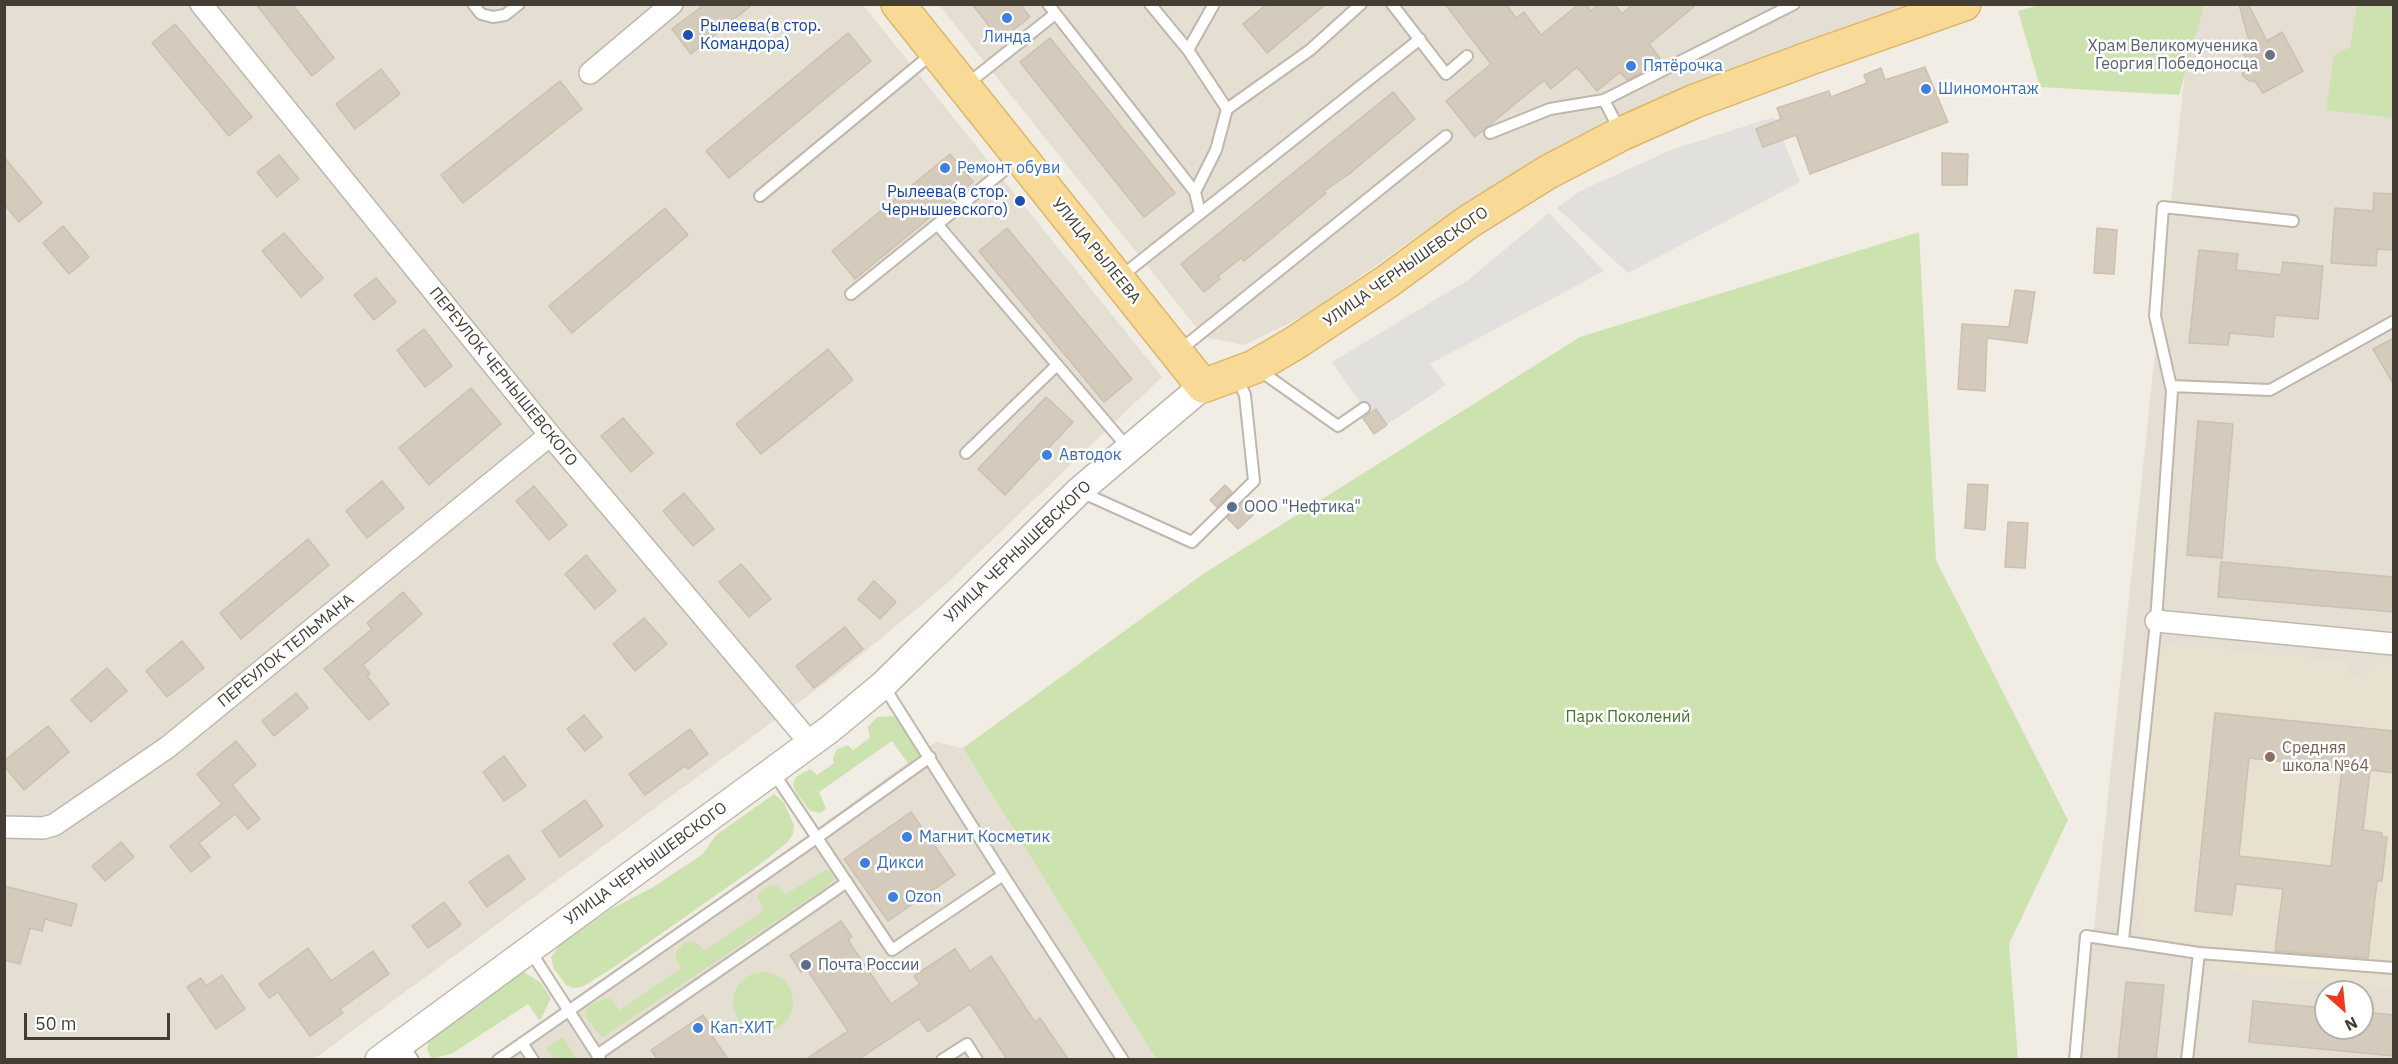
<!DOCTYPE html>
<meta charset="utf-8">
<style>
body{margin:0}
#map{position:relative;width:2398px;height:1064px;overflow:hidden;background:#f1ede4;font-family:"IBM Plex Sans",sans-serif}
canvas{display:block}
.frame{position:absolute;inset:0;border:6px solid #433d34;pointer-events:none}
.north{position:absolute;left:2314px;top:980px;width:60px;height:60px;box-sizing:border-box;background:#fff;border:2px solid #b4b1ae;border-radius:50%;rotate:153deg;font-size:16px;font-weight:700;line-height:24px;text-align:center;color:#433d34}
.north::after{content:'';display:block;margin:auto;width:21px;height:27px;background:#ed3b1f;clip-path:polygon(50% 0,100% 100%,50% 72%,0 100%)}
.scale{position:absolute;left:24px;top:1013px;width:146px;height:27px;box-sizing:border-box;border:3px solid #433d34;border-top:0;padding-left:8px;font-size:18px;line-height:21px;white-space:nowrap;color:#433d34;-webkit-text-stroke:4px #fff;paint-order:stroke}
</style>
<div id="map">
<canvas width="2398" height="1064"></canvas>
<div class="frame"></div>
<div class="north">N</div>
<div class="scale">50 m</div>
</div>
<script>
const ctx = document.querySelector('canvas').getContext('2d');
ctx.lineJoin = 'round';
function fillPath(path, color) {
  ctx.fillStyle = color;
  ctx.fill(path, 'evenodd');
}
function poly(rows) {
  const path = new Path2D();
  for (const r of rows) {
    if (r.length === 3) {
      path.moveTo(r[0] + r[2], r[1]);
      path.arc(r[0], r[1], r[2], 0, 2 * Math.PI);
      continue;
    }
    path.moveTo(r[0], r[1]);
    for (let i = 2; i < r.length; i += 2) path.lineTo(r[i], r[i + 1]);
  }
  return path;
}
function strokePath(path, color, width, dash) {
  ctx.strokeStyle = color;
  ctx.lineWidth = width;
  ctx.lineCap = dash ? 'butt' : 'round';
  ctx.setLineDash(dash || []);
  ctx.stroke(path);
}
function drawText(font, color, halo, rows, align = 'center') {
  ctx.font = font + ' "IBM Plex Sans",sans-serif';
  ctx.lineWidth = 5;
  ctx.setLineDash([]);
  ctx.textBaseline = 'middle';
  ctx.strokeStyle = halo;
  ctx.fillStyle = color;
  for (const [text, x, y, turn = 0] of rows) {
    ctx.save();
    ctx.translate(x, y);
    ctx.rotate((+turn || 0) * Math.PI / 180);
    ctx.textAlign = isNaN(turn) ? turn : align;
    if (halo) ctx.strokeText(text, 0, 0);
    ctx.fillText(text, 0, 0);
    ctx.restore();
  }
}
fillPath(poly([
 [5,5,863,5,1162,377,942,588,840,672,314,1059,5,1060],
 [939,5,1918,5,1608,126,1456,209,1307,314,1245,345,1204,337],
 [2192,5,2393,5,2393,1059,2080,1060],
 [2326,992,2362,992,2362,1028,2326,1028],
 [936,742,963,748,1156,1059,497,1060]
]), '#e5dfd3');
fillPath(poly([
 [2161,644,2349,662,2349,677,2365,678,2370,670,2369,664,2393,666,2393,988,2255,976,2227,970,2214,967,2210,961,2210,945,2153,938,2146,936,2140,930,2137,917,2154,653]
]), '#e9e1cf');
fillPath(poly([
 [2043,4,2204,5,2179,95,2040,87,2018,11],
 [2357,4,2393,5,2393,118,2326,110,2334,55,2350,47],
 [1919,232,1936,560,2068,820,2009,944,2018,1059,1156,1059,963,748,1203,574,1580,337],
 [893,716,905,728,923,755,915,768,907,762,892,741,819,792,826,808,821,813,810,811,795,791,793,784,796,777,810,769,817,775,834,763,833,758,837,749,848,745,853,750,870,738,868,727,877,717],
 [774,794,784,803,794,825,793,834,788,842,763,862,611,969,582,987,573,988,566,985,554,969,551,957,560,945,611,909,653,887,703,854,716,835],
 [825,870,831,871,835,879,825,888,602,1038,587,1018,585,1014,587,1008,592,1004,606,998,611,999,620,1010,681,968,675,959,677,950,684,943,692,941,698,944,704,951,764,910,757,896,761,891,770,886,776,885,786,894],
 [524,972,540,982,551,998,540,1021,528,1004,453,1053,432,1059,427,1050,429,1036,491,991],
 [763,1002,30],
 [563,1037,577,1059,554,1059,546,1048]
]), '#cde3af');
fillPath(poly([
 [1774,117,1800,182,1628,273,1557,208,1580,191,1671,150],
 [1549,213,1604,271,1430,364,1446,385,1379,430,1332,362,1468,280]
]), '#e2e0dc');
const building = poly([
 [256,4,292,4,334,58,312,76,256,4],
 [705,4,753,4,691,54,672,29,705,4],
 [972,4,1020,4,1030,17,1000,40,972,4],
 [1267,4,1326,4,1267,53,1243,24,1267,4],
 [1445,4,1506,4,1516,18,1524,12,1541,35,1579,4,1585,4,1591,11,1599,4,1614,4,1622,14,1633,4,1697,4,1649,44,1660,58,1641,73,1627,80,1620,72,1597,91,1577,67,1551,89,1544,80,1475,137,1446,101,1491,64,1445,4],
 [2239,4,2248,4,2267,41,2282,32,2303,71,2263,93,2255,81,2249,81,2243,76,2242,69,2247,60,2242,51,2249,41,2239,4],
 [175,24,252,117,229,136,152,43,175,24],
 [848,33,871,61,729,178,706,151,848,33],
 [1050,38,1175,193,1144,217,1020,62,1050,38],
 [1925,67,1948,122,1810,174,1796,135,1763,147,1756,129,1781,119,1777,108,1829,91,1831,97,1867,83,1864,75,1881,68,1885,80,1925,67],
 [381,69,400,94,355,129,336,104,381,69],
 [560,81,582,109,463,203,441,175,560,81],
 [1393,92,1415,119,1349,174,1324,191,1326,193,1244,261,1241,258,1218,276,1220,279,1204,292,1181,264,1393,92],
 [1942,153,1968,154,1967,185,1942,185,1942,153],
 [950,154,973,182,855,279,832,251,950,154],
 [279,155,299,179,277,197,257,172,279,155],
 [4,157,42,203,19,222,4,204,4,157],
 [2374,193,2394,194,2394,250,2377,249,2376,266,2331,263,2335,208,2373,211,2374,193],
 [665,208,688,235,572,333,549,306,665,208],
 [63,226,89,257,69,274,43,243,63,226],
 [1007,228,1132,379,1104,402,979,251,1007,228],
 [2097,228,2117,230,2114,274,2094,273,2097,228],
 [284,233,323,278,301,297,262,251,284,233],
 [2199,250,2238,254,2236,270,2281,275,2283,262,2323,266,2318,319,2275,315,2273,337,2230,333,2228,345,2189,343,2199,250],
 [376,278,396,302,374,320,354,295,376,278],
 [2015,290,2035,292,2027,343,1987,338,1985,391,1958,389,1962,324,2009,327,2015,290],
 [424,329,452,366,425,387,397,350,424,329],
 [2394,338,2394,385,2373,349,2394,338],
 [828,349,853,380,761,454,736,424,828,349],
 [471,388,501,424,429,485,399,448,471,388],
 [1046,397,1073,422,1005,495,978,469,1046,397],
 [1376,409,1387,425,1374,434,1363,418,1376,409],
 [623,418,653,453,631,472,601,436,623,418],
 [2198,421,2233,424,2222,558,2187,555,2198,421],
 [382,481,404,508,367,538,346,511,382,481],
 [1968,484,1988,485,1985,530,1965,528,1968,484],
 [1225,485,1232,492,1217,507,1210,500,1225,485],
 [534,486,567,525,549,540,516,501,534,486],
 [684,493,714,529,693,546,663,511,684,493],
 [1242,503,1253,515,1238,529,1227,518,1242,503],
 [2008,522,2028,523,2025,568,2005,567,2008,522],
 [308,539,329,565,241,639,220,613,308,539],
 [586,555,616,591,595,609,565,574,586,555],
 [2221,562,2394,577,2394,612,2218,597,2221,562],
 [741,564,771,599,749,617,719,582,741,564],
 [874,581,896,602,880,619,858,599,874,581],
 [403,592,422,614,363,665,370,674,367,676,389,704,369,720,324,669,372,629,367,623,403,592],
 [644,618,667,644,635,671,613,644,644,618],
 [845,627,863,649,814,688,796,666,845,627],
 [182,641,204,668,167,697,146,671,182,641],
 [107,668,127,691,91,722,71,700,107,668],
 [296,693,308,708,274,736,262,721,296,693],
 [2215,713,2394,731,2394,773,2370,770,2363,830,2382,833,2382,837,2387,837,2382,881,2377,881,2368,958,2275,951,2283,889,2236,884,2232,915,2195,911,2215,713],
 [2249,758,2342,768,2331,866,2239,856,2249,758],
 [584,715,602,737,585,751,567,729,584,715],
 [48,726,69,752,24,790,4,766,4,761,48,726],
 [690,729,708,754,688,769,685,766,645,795,629,774,690,729],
 [236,741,256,765,232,785,260,819,248,829,235,814,199,843,210,857,191,872,170,846,222,804,197,774,236,741],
 [504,756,526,786,504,801,483,772,504,756],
 [585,800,603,826,560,857,542,831,585,800],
 [911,812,955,875,888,921,844,859,911,812],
 [121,842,134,857,105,881,92,866,121,842],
 [508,855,525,879,487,907,469,882,508,855],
 [4,886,77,904,71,926,45,919,42,931,30,928,20,964,4,960,4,886],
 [444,902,461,925,428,948,412,926,444,902],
 [841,921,852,937,848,940,891,1004,920,984,914,976,955,949,970,971,991,956,1035,1022,1040,1018,1068,1059,1007,1059,970,1004,928,1032,919,1019,859,1059,806,1059,848,1031,806,968,801,972,790,955,841,921],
 [308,948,331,981,373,951,389,974,340,1009,343,1013,310,1036,278,992,269,998,259,984,308,948],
 [222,975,245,1009,216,1029,187,987,201,978,206,986,222,975],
 [2126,982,2164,985,2156,1059,2118,1059,2126,982],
 [2253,1001,2326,1008,2326,1028,2362,1028,2362,1012,2394,1015,2394,1056,2249,1042,2253,1001],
 [703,1015,713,1030,710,1033,728,1059,657,1059,651,1050,703,1015]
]);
fillPath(building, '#d5cbbd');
strokePath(building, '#ccc0ae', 1.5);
const service = poly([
 [473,4,481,14,493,17,505,15,519,4],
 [1048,4,1195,192],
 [1150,4,1188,50,1227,109],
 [1392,4,1446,74,1467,56],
 [1188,50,1214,4],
 [966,85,1055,14],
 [1604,100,1620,131],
 [1490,133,1550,109,1604,100,1794,4],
 [760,196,933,53],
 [1200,213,1195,192,1216,150,1227,109,1310,50,1361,4],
 [937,224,1128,448],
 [1119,278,1420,39],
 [851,294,1018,159],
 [1180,350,1446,136],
 [1259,370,1338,426,1364,408],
 [2171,386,2270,390,2394,321],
 [966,453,1057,365],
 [1081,492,1192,542,1254,481,1245,395,1237,378],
 [883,685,1003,875],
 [773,772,892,950,1003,875,1123,1060],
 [2123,940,2156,621,2172,391,2155,316,2163,207,2293,221],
 [529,949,600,1059],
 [402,1043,413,1060],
 [522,1043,533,1060],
 [597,1055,847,882],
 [498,1060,818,837,930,757],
 [942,1060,967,1044,977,1060],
 [2075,1060,2086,936,2199,953,2394,968],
 [2187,1060,2199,953]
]);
const minor = poly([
 [201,4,550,435,811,744],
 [590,73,672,4],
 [2156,621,2394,644],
 [4,827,43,828,54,825,168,747,550,435]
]);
const tertiary = poly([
 [379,1060,830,729,883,685,1079,491,1203,386]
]);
const primary = poly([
 [898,4,1203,386,1254,367,1295,343,1388,281,1468,222,1548,172,1621,134,1695,101,1813,57,1964,4]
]);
strokePath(service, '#bfb7ab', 14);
strokePath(minor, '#bfb7ab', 24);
strokePath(tertiary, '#bfb7ab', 30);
strokePath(primary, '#dcb768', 36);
strokePath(service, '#fff', 10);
strokePath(minor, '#fff', 21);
strokePath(tertiary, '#fff', 27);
strokePath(primary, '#f8da96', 33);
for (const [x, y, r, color] of [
 [1007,18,6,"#3f7fe0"],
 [688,35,6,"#1a4fb4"],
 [2270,55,6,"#6b7280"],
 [1631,66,6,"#3f7fe0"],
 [1926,89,6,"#3f7fe0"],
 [945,168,6,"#3f7fe0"],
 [1020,201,6,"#1a4fb4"],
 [1047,455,6,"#3f7fe0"],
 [1232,507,6,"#5c6f8a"],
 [2270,757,6,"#8d6e63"],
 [907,837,6,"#3f7fe0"],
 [865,863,6,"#3f7fe0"],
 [893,897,6,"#3f7fe0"],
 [806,965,6,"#5c6f8a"],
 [698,1028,6,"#3f7fe0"]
]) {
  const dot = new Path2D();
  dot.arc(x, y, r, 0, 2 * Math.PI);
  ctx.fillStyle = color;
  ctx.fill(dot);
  strokePath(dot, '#fff', 2);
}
drawText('16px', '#164399', '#fff', [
 ["Рылеева(в стор.",700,26],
 ["Командора)",700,44],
 ["Рылеева(в стор.",1008,192,"right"],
 ["Чернышевского)",1008,210,"right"]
], 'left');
drawText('16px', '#366cbe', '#fff', [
 ["Линда",1007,37,"center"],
 ["Пятёрочка",1643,66],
 ["Шиномонтаж",1938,89],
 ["Ремонт обуви",957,168],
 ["Автодок",1059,455],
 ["Магнит Косметик",919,837],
 ["Дикси",877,863],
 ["Ozon",905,897],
 ["Кап-ХИТ",710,1028]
], 'left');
drawText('16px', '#5b616d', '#fff', [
 ["Храм Великомученика",2258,46],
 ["Георгия Победоносца",2258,64]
], 'right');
drawText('16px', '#433d34', '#fff', [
 ["УЛИЦА РЫЛЕЕВА",1096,251,51],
 ["УЛИЦА ЧЕРНЫШЕВСКОГО",1406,267,-35],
 ["ПЕРЕУЛОК ЧЕРНЫШЕВСКОГО",503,377,51],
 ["УЛИЦА ЧЕРНЫШЕВСКОГО",1018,552,-44],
 ["ПЕРЕУЛОК ТЕЛЬМАНА",286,651,-39],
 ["УЛИЦА ЧЕРНЫШЕВСКОГО",646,864,-36]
]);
drawText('16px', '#4e5e75', '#fff', [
 ["ООО \"Нефтика\"",1244,507],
 ["Почта России",818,965]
], 'left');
drawText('16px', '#47702c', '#fff', [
 ["Парк Поколений",1628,717]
]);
drawText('16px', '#785e54', '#fff', [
 ["Средняя",2282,748],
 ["школа №64",2282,766]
], 'left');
</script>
